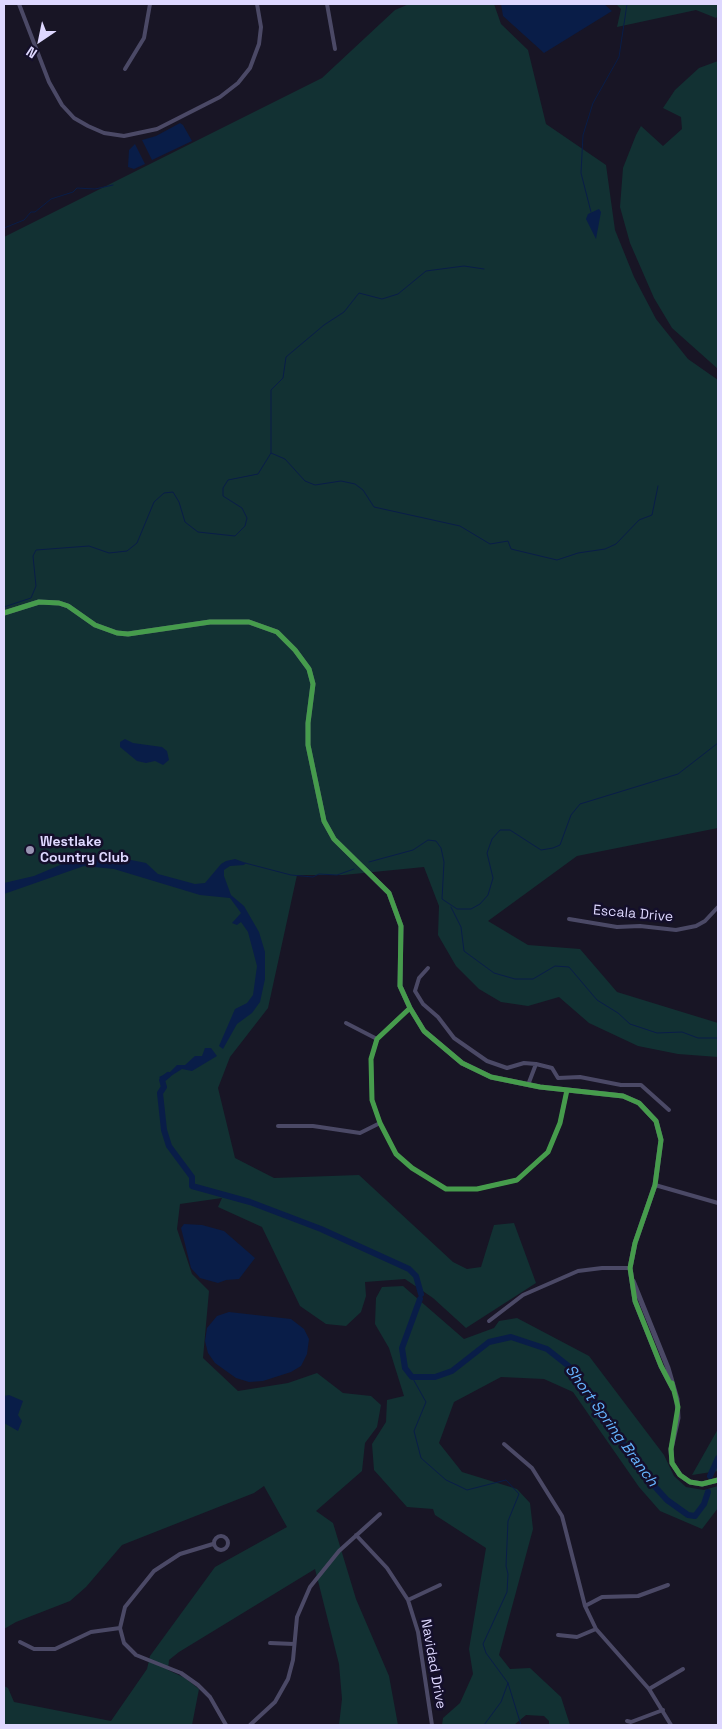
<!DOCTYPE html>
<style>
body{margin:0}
#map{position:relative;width:722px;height:1729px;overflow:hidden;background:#181525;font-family:"Space Grotesk",sans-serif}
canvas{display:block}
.frame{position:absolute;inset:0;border:5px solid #ded8ff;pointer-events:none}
.north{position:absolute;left:15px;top:15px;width:50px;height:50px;-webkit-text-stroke:4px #140f2b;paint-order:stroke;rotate:214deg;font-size:14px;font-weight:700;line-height:20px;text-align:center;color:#ded8ff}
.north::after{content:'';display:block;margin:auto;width:18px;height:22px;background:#ded8ff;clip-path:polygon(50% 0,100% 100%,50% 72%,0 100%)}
</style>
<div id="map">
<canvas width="722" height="1729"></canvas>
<div class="frame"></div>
<div class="north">N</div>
</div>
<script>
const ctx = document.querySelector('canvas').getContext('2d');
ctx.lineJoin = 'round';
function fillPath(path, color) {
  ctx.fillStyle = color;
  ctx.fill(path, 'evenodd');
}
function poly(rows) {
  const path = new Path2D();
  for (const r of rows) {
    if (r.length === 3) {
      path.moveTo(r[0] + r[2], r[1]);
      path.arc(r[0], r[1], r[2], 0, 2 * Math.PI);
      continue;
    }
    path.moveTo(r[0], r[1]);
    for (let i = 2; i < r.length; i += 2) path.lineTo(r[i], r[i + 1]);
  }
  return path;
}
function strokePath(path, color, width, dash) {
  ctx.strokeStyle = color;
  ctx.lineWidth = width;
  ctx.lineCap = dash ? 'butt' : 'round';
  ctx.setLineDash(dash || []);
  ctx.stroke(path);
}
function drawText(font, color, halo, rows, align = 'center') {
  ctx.font = font + ' "Space Grotesk",sans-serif';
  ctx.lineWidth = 5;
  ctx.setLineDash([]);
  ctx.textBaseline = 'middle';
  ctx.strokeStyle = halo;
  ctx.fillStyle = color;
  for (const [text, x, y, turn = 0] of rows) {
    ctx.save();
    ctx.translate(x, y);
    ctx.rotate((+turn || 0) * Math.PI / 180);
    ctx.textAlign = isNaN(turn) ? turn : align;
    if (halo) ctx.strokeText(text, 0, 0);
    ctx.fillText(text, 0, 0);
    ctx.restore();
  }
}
fillPath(poly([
 [409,4,494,4,501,24,528,50,546,124,606,165,615,230,634,277,656,319,688,359,718,380,718,828,577,856,488,921,528,945,580,949,617,992,718,1023,718,1057,678,1054,638,1046,589,1023,559,997,528,1006,501,1002,479,989,456,966,438,935,439,906,424,867,343,875,297,875,268,1008,230,1057,218,1088,235,1158,274,1178,359,1175,453,1262,467,1269,481,1267,494,1225,514,1223,536,1283,466,1328,433,1298,405,1279,365,1282,366,1296,361,1312,346,1326,326,1324,300,1306,262,1227,218,1207,222,1198,180,1204,177,1229,192,1274,209,1291,203,1358,238,1391,288,1383,317,1373,343,1393,371,1396,381,1405,377,1427,365,1443,362,1471,316,1511,333,1523,356,1599,389,1676,398,1725,339,1725,342,1699,339,1664,315,1569,179,1652,169,1660,168,1670,185,1678,199,1689,192,1725,4,1725,4,1686,8,1688,14,1702,111,1721,147,1669,150,1656,215,1567,287,1527,264,1486,254,1493,122,1545,86,1587,70,1601,16,1622,4,1629,4,237,322,78,395,10],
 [616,4,718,4,718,16,716,18,696,10,617,27,621,9],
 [718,61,718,369,672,328,654,298,630,243,620,207,623,168,636,135,641,126,663,146,682,129,681,117,663,108,675,90,699,68],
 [403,1286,464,1339,494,1328,499,1321,517,1318,589,1356,664,1455,674,1476,686,1487,704,1490,718,1486,718,1508,702,1529,660,1511,639,1487,573,1392,544,1379,501,1377,454,1402,439,1443,462,1472,517,1489,530,1503,533,1529,499,1655,510,1669,530,1668,561,1697,570,1725,549,1725,549,1721,544,1716,526,1715,514,1725,442,1725,443,1718,460,1703,473,1674,469,1649,486,1548,435,1515,433,1509,407,1507,374,1470,372,1444,386,1422,387,1400,404,1396,389,1348,375,1324,376,1298,382,1287],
 [718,1429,718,1471,692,1475]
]), '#123133');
fillPath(poly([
 [501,4,604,4,612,11,544,53,503,16],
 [180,123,183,125,192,141,152,160,142,140,156,136],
 [135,144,145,164,134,169,128,167,129,150],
 [599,209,601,212,596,239,586,219,588,214],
 [125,739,133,743,162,747,167,751,169,760,163,765,155,761,146,763,137,761,120,747,120,742],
 [111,856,146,863,158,874,195,884,205,883,221,864,226,861,235,859,246,863,244,865,230,866,224,870,224,876,231,895,244,906,259,932,265,952,265,979,260,1002,252,1013,237,1024,223,1049,219,1046,235,1009,247,1003,253,995,257,966,248,932,241,922,237,925,232,923,241,913,230,898,200,895,114,869,84,866,4,894,4,883,34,876,72,860],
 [205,1048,211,1048,217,1056,192,1071,182,1069,163,1081,159,1077,170,1072,177,1065,185,1065,195,1056,202,1056],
 [184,1224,202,1225,224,1231,255,1258,239,1279,226,1280,218,1283,200,1278,191,1268,181,1228],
 [229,1312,291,1319,304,1329,309,1339,307,1354,301,1366,291,1372,263,1381,249,1382,236,1378,215,1363,208,1353,205,1341,207,1328,217,1316],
 [9,1395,23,1401,18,1415,22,1421,18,1431,4,1423,4,1396]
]), '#091d48');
strokePath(poly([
 [591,212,581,173,583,135,593,103,619,57,627,4],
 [4,228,24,220,31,212,35,212,51,199,73,192,77,188,95,189,113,185],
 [271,453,271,390,283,378,286,357,324,325,344,312,359,293,382,299,398,294,426,271,464,266,484,269],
 [4,607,31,598,36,586,33,556,36,550,89,546,109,553,127,551,137,543,154,502,164,493,173,492,179,502,185,522,198,532,235,536,245,526,247,518,242,508,223,496,223,488,228,480,258,474,271,453,285,459,305,481,315,485,341,481,355,484,363,490,374,507,460,526,490,544,508,541,511,549,557,560,578,553,605,549,616,544,639,520,652,515,658,486],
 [369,862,413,850,428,840,436,841,441,848,444,862,442,899,457,909,471,909,480,904,488,895,493,878,487,853,492,839,500,830,510,830,541,850,553,848,560,845,571,815,580,804,678,774,718,743],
 [245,863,291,875,313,877,319,874,337,875,354,869],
 [451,907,461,927,464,951,494,973,515,979,533,979,555,966,569,967,597,1000,618,1013,630,1024,657,1033,682,1032,698,1038,718,1038],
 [412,1377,426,1402,414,1431,421,1458,446,1480,461,1487,467,1490,506,1480,519,1494,508,1521,506,1566,508,1574,507,1592,483,1644,486,1653,508,1683,521,1725],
 [484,1725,501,1702,508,1683]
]), '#091d48', 1);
strokePath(poly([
 [168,1075,162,1080,164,1087,160,1093,164,1130,169,1146,192,1177,192,1186,250,1202,321,1229,409,1269,416,1276,421,1294],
 [420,1299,402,1348,405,1368,412,1377,435,1377,452,1371,489,1342,511,1337,547,1349,571,1368,647,1478,667,1500,688,1515,695,1516,704,1504,708,1492],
 [710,1476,718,1458]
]), '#091d48', 6);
strokePath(poly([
 [19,4,49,82,62,105,74,118,88,126,104,133,124,136,157,129,220,97,238,83,250,68,259,44,261,27,257,4],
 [327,4,335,49],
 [125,69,144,38,150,4],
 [569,919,617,927,640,926,676,930,696,926,705,921,718,907],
 [428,968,419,978,415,991,423,1004,438,1017,454,1038,487,1061,507,1068,524,1063,536,1064,528,1085],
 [410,1008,377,1039,371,1059,372,1100,380,1123,396,1154,412,1168,446,1189,477,1189,517,1180,548,1152,560,1123,567,1090],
 [346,1023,377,1039],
 [536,1064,552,1068,558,1078,580,1077,621,1085,641,1085,669,1110],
 [278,1126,313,1126,360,1133,380,1123],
 [655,1185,718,1203],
 [489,1321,523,1295,578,1271,602,1268,630,1268],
 [504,1444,532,1468,562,1516,585,1606,596,1629,649,1689,671,1725],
 [356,1535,387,1568,408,1600,418,1632,432,1725],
 [221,1543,7],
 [213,1544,180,1554,154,1571,125,1607,120,1628,124,1643,136,1655,181,1673,198,1685,210,1697,226,1725],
 [408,1600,440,1585],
 [585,1606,602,1597,638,1596,668,1585],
 [558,1635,577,1637,596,1629],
 [20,1642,34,1649,55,1649,91,1632,120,1628],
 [270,1643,294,1644],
 [649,1689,683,1669],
 [627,1721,631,1722,663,1710],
 [250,1725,275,1702,288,1679,293,1660,297,1617,310,1587,339,1551,380,1514]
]), '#4b4966', 4);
strokePath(poly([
 [4,613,39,602,59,603,68,606,95,625,117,633,128,634,210,622,249,622,277,632,295,650,309,669,313,684,308,723,308,745,324,821,334,839,389,893,401,926,400,986,410,1008,424,1031,462,1063,491,1077,540,1087,623,1096,639,1103,656,1121,661,1140,655,1185,635,1243,630,1268,635,1301,661,1366,673,1389],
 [633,1281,668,1368,677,1399,678,1418,671,1449,672,1463,680,1475,690,1482,702,1484,718,1480]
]), '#4b4966', 5);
strokePath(poly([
 [4,613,39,602,59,603,68,606,95,625,117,633,128,634,210,622,249,622,277,632,295,650,309,669,313,684,308,723,308,745,324,821,334,839,389,893,401,926,400,986,410,1008,424,1031,462,1063,491,1077,540,1087,623,1096,639,1103,656,1121,661,1140,655,1185,635,1243,630,1268,635,1301,661,1366,673,1389],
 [410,1008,377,1039,371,1059,372,1100,380,1123,396,1154,412,1168,446,1189,477,1189,517,1180,548,1152,560,1123,567,1090],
 [672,1383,678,1407,671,1449,672,1463,680,1475,690,1482,702,1484,718,1480]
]), '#469c4c', 5);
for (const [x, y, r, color] of [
 [30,850,5,"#9994b3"]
]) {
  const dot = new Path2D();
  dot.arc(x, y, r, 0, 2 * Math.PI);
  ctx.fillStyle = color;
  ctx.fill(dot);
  strokePath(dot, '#140f2b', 2);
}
drawText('bold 14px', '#ded8ff', '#140f2b', [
 ["Westlake",40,842],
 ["Country Club",40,858]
], 'left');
drawText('14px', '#ded8ff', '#140f2b', [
 ["Escala Drive",633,914,5],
 ["Navidad Drive",433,1664,80]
]);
drawText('italic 15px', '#66b5ff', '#140f2b', [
 ["Short Spring Branch",611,1426,54]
]);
</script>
